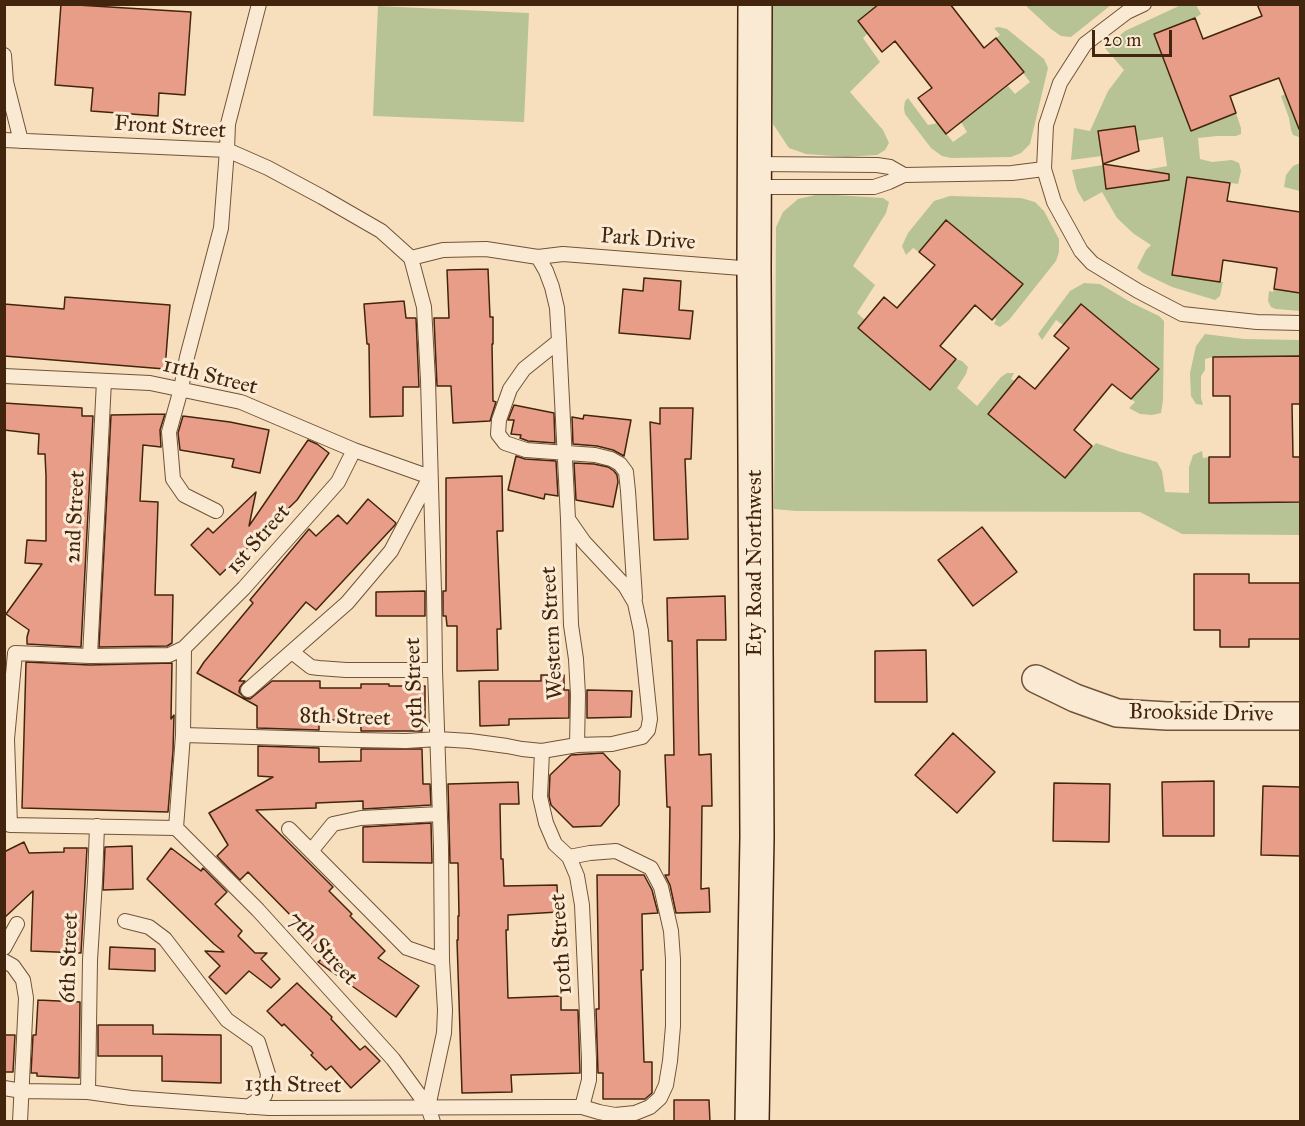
<!DOCTYPE html>
<style>
body{margin:0}
#map{position:relative;width:1305px;height:1126px;overflow:hidden;background:#f7dfbd;font-family:"IM FELL Great Primer",serif}
canvas{display:block}
.frame{position:absolute;inset:0;border:6px solid #43240c;pointer-events:none}
.scale{position:absolute;left:1092px;top:30px;width:80px;height:27px;box-sizing:border-box;border:3px solid #43240c;border-top:0;padding-left:8px;font-size:18px;line-height:21px;white-space:nowrap;color:#43240c;-webkit-text-stroke:4px #faead4;paint-order:stroke}
</style>
<div id="map">
<canvas width="1305" height="1126"></canvas>
<div class="frame"></div>
<div class="scale">20 m</div>
</div>
<script>
const ctx = document.querySelector('canvas').getContext('2d');
ctx.lineJoin = 'round';
function fillPath(path, color) {
  ctx.fillStyle = color;
  ctx.fill(path, 'evenodd');
}
function poly(rows) {
  const path = new Path2D();
  for (const r of rows) {
    path.moveTo(r[0], r[1]);
    for (let i = 2; i < r.length; i += 2) path.lineTo(r[i], r[i + 1]);
  }
  return path;
}
function strokePath(path, color, width, dash) {
  ctx.strokeStyle = color;
  ctx.lineWidth = width;
  ctx.lineCap = dash ? 'butt' : 'round';
  ctx.setLineDash(dash || []);
  ctx.stroke(path);
}
function drawText(font, color, halo, rows, align = 'center') {
  ctx.font = font + ' "IM FELL Great Primer",serif';
  ctx.lineWidth = 6;
  ctx.setLineDash([]);
  ctx.textBaseline = 'middle';
  ctx.strokeStyle = halo;
  ctx.fillStyle = color;
  for (const [text, x, y, turn = 0] of rows) {
    ctx.save();
    ctx.translate(x, y);
    ctx.rotate((+turn || 0) * Math.PI / 180);
    ctx.textAlign = isNaN(turn) ? turn : align;
    if (halo) ctx.strokeText(text, 0, 0);
    ctx.fillText(text, 0, 0);
    ctx.restore();
  }
}
fillPath(poly([
 [771,5,879,5,868,33,863,38,880,62,850,92,883,130,889,143,885,150,877,155,847,157,806,154,789,148,773,124],
 [1025,5,1111,5,1071,37,1061,36,1051,29],
 [1181,5,1196,5,1201,14,1195,18,1154,34,1191,130,1236,113,1241,128,1241,134,1236,136,1217,136,1198,138,1200,159,1212,162,1232,160,1239,163,1241,171,1238,184,1187,177,1172,274,1223,282,1220,296,1215,300,1172,287,1143,273,1137,268,1146,250,1151,245,1134,234,1117,218,1102,192,1084,202,1077,190,1072,170,1103,165,1106,189,1140,171,1167,166,1163,137,1137,141,1135,126,1099,131,1102,156,1071,160,1074,128,1090,131,1108,91,1124,70,1105,48,1125,31],
 [378,6,529,13,524,122,373,116],
 [999,27,1007,29,1044,59,1048,68,1030,144,1021,153,1011,157,951,158,942,156,931,148,905,114,904,108,905,101,908,98,928,125,938,123,953,142,967,132,961,122,1008,86,1015,94,1030,82,996,38,1000,35,994,28],
 [1300,88,1300,137,1299,137,1293,135,1291,130,1289,118,1281,96],
 [1300,163,1300,191,1284,187,1286,175,1293,166],
 [820,194,883,198,889,202,886,213,853,266,875,285,857,313,865,320,858,328,930,389,956,359,962,361,968,367,966,374,957,388,977,406,1001,377,1007,373,1014,373,1011,379,1015,381,988,414,1065,478,1096,443,1121,452,1157,462,1162,471,1165,492,1189,493,1189,467,1193,455,1202,451,1203,458,1209,457,1209,503,1300,502,1300,535,1182,534,1140,512,796,511,774,509,776,227,783,212,798,199],
 [950,196,1021,198,1035,202,1044,211,1059,239,1059,252,1056,261,1009,320,1000,327,994,324,996,320,995,316,1022,284,947,220,919,252,913,248,906,255,902,246,908,233,934,201],
 [1084,283,1100,284,1132,303,1159,316,1164,321,1163,400,1161,413,1152,415,1140,414,1129,408,1135,402,1131,399,1159,368,1081,304,1063,325,1056,320,1042,340,1038,334,1070,291],
 [1274,289,1300,293,1300,311,1276,309,1271,307,1268,301,1269,291,1273,292],
 [1205,334,1244,339,1300,340,1300,356,1213,357,1205,359,1205,370,1201,376,1201,398,1203,405,1196,404,1191,396,1190,373,1196,346]
]), '#b7c395');
const building = poly([
 [61,4,191,12,185,95,159,93,158,116,91,111,93,88,55,85,61,4],
 [879,4,950,4,984,48,996,38,1024,72,946,134,918,98,932,88,895,41,882,52,858,21,879,4],
 [1257,4,1300,4,1300,129,1299,129,1279,78,1230,96,1236,113,1191,131,1154,34,1195,18,1203,39,1262,16,1257,4],
 [1135,126,1139,151,1103,164,1098,131,1135,126],
 [1103,164,1169,174,1169,180,1106,189,1103,164],
 [1187,177,1230,183,1227,201,1300,212,1300,293,1274,289,1277,268,1223,260,1220,282,1172,275,1187,177],
 [946,220,1023,284,992,320,975,305,940,346,956,359,930,390,858,328,884,297,897,308,935,265,919,252,946,220],
 [488,269,490,317,493,317,493,344,492,344,493,401,496,402,490,421,453,423,451,386,437,386,434,318,449,318,447,270,488,269],
 [644,278,681,281,679,310,693,311,690,339,619,333,623,289,643,291,644,278],
 [65,297,170,305,165,369,4,356,4,304,64,309,65,297],
 [404,301,406,318,416,318,419,387,403,387,403,416,370,417,369,344,367,344,364,304,404,301],
 [1081,304,1159,369,1131,399,1112,384,1074,430,1092,446,1065,478,988,414,1019,376,1035,389,1050,371,1069,348,1054,336,1081,304],
 [1300,356,1300,404,1292,404,1293,457,1300,457,1300,502,1209,503,1209,457,1230,457,1230,396,1213,396,1213,357,1300,356],
 [4,403,82,408,82,416,93,416,81,647,27,644,27,637,29,630,6,614,42,564,25,563,27,540,46,541,46,476,45,454,38,454,39,434,4,430,4,403],
 [514,405,554,413,555,443,528,441,520,438,521,435,511,434,514,420,508,420,514,405],
 [660,408,693,408,691,459,685,459,688,539,654,540,650,422,660,424,660,408],
 [165,414,160,430,161,447,143,445,140,501,158,502,155,595,173,595,172,643,167,646,99,647,111,415,165,414],
 [584,415,631,420,624,456,613,450,597,446,573,444,572,417,583,419,584,415],
 [183,416,230,422,269,430,260,473,232,467,234,459,180,450,178,433,183,416],
 [308,440,317,444,329,453,297,500,220,575,191,545,208,528,213,533,256,492,249,526,308,440],
 [516,456,525,459,556,461,558,496,545,494,544,499,508,490,516,456],
 [574,463,594,464,608,467,614,471,617,475,618,482,613,507,576,500,574,463],
 [502,476,503,531,497,531,501,629,497,629,498,670,457,671,457,626,447,626,446,616,443,616,443,591,446,591,446,478,502,476],
 [368,499,396,523,395,525,316,610,306,602,239,681,245,681,240,687,239,692,245,698,250,699,272,681,320,681,320,688,361,688,361,684,389,684,389,686,425,686,425,726,422,726,422,731,361,731,361,720,319,720,319,730,257,728,257,706,197,673,204,662,253,603,250,600,309,529,316,536,338,515,347,524,368,499],
 [982,527,1017,572,973,606,938,560,982,527],
 [1194,574,1249,574,1249,583,1300,583,1300,639,1249,639,1249,647,1220,647,1220,630,1194,630,1194,574],
 [425,591,425,616,376,616,376,592,425,591],
 [725,596,726,640,697,640,699,755,711,754,712,806,702,806,701,889,709,888,710,912,676,913,670,885,665,875,669,875,670,807,667,807,665,755,674,755,672,641,668,641,667,598,725,596],
 [926,650,927,702,875,702,875,651,926,650],
 [26,662,90,665,172,663,171,719,174,715,173,751,168,812,22,808,26,662],
 [541,675,564,675,564,690,569,690,569,718,509,719,509,725,480,726,479,681,541,681,541,675],
 [587,690,632,691,631,717,587,718,587,690],
 [953,733,995,772,957,813,915,775,953,733],
 [258,746,319,748,319,762,361,761,361,749,422,749,423,784,430,784,431,805,363,809,363,801,316,803,316,808,256,810,333,887,329,891,352,914,350,916,385,951,378,958,419,986,396,1017,318,962,324,957,300,932,303,928,248,872,240,880,217,856,228,845,209,813,273,777,258,776,258,746],
 [603,753,620,771,619,805,601,826,573,827,551,805,549,796,550,775,571,755,603,753],
 [1214,781,1214,836,1163,836,1162,782,1214,781],
 [518,782,519,804,500,804,501,859,503,859,504,886,557,885,558,912,508,915,508,930,506,930,508,998,561,996,561,1010,578,1010,580,1073,511,1075,512,1092,462,1093,457,940,458,940,458,916,459,916,458,863,450,863,448,784,518,782],
 [1054,783,1110,784,1109,842,1053,841,1054,783],
 [1263,786,1300,787,1300,856,1261,855,1263,786],
 [431,823,432,863,363,862,363,827,431,823],
 [24,842,29,853,64,852,64,848,87,848,81,953,31,951,33,891,4,918,4,852,24,842],
 [132,846,133,889,103,890,105,847,132,846],
 [171,848,201,871,203,868,227,892,215,904,242,931,238,936,255,953,267,953,261,959,280,979,271,988,249,971,226,994,209,977,220,966,205,951,224,952,214,944,147,879,171,848],
 [597,875,644,875,652,890,658,913,642,914,643,970,641,970,644,1062,652,1062,652,1093,645,1099,603,1099,603,1073,598,1073,596,1009,599,1009,597,875],
 [110,947,155,949,155,971,109,969,110,947],
 [297,983,332,1017,331,1019,360,1050,365,1046,380,1061,351,1088,331,1066,326,1070,311,1055,313,1053,284,1024,282,1026,267,1011,297,983],
 [38,1000,80,1002,79,1078,37,1076,37,1073,31,1073,33,1035,36,1035,38,1000],
 [98,1025,153,1025,153,1034,221,1035,221,1083,162,1081,162,1056,98,1056,98,1025],
 [4,1035,15,1035,13,1072,4,1072,4,1035],
 [674,1100,709,1100,710,1122,674,1122,674,1100]
]);
fillPath(building, '#e89d88');
strokePath(building, '#43240c', 1.5);
const lane = poly([
 [1144,4,1127,12,1085,44,1060,83,1046,125,1044,169,1054,202,1081,251,1092,263,1138,291,1182,314,1257,322,1300,323],
 [4,55,6,82,21,141],
 [4,140,227,150,268,168,322,197,381,231,411,258],
 [755,164,877,165,890,167,904,175],
 [755,187,874,187,889,182,904,175,1012,173,1044,169],
 [538,257,563,254,754,269],
 [411,258,424,307,428,380,434,591,435,670,441,847,442,960,445,1010,444,1033,428,1107],
 [411,258,443,250,486,249,538,257,546,271,552,287,557,308,559,341,568,519,571,625,576,659,578,695,577,745],
 [559,341,524,369,510,389,499,420,498,434,505,443,526,450,595,455,611,459,620,464,626,472,628,491,635,598],
 [4,376,150,383,241,402,354,450,430,477,391,551,347,603,248,690],
 [216,511,184,495,173,479,169,432,181,389,187,357,221,228,227,150,228,124,259,4],
 [184,648,183,735,176,828,10,825,7,739,15,653,90,656,169,655,184,648],
 [184,648,244,588,338,482,354,450],
 [292,652,311,667,319,668,346,670,435,670],
 [90,656,104,381],
 [183,735,358,740,406,741,438,739,470,741,507,746,522,749,542,751,577,745,612,744,642,737,648,730,650,719,641,631,635,603,625,586,584,542,568,519],
 [542,751,540,797,546,823,555,844,569,857,577,876,582,905,589,1059,589,1080,582,1107],
 [176,828,258,910,393,1059,428,1107,433,1122],
 [289,829,407,948,442,960],
 [311,851,333,824,361,818,440,814],
 [125,921,149,927,165,939,227,1020,258,1042,268,1074,265,1095,248,1107],
 [4,948,17,924],
 [4,961,13,966,23,980,26,998,20,1122],
 [4,1088,22,1091,88,1092,131,1098,269,1108,556,1107,582,1107,599,1112,615,1115,635,1113,650,1107,660,1098,666,1085,670,1061,673,1026,673,959,671,931,661,887,651,868,616,851,590,853,569,857],
 [88,1092,90,960,95,881,97,826]
]);
const street = poly([
 [1036,679,1075,698,1117,713,1167,716,1300,716]
]);
const secondary = poly([
 [752,1122,757,837,754,269,755,4]
]);
strokePath(lane, '#705338', 16);
strokePath(street, '#705338', 30);
strokePath(secondary, '#43240c', 36);
strokePath(lane, '#faead4', 14);
strokePath(street, '#faead4', 27);
strokePath(secondary, '#faead4', 33);
drawText('22px', '#43240c', '#faead4', [
 ["Front Street",170,128,4],
 ["Park Drive",648,240,4],
 ["11th Street",210,377,14],
 ["2nd Street",76,517,-87],
 ["1st Street",259,540,-49],
 ["Ety Road Northwest",756,563,-90],
 ["Western Street",553,633,-93],
 ["9th Street",415,683,-92],
 ["Brookside Drive",1201,714,1],
 ["8th Street",345,718,2],
 ["10th Street",562,944,-94],
 ["7th Street",322,949,47],
 ["6th Street",70,958,-88],
 ["13th Street",293,1086,1]
]);
</script>
